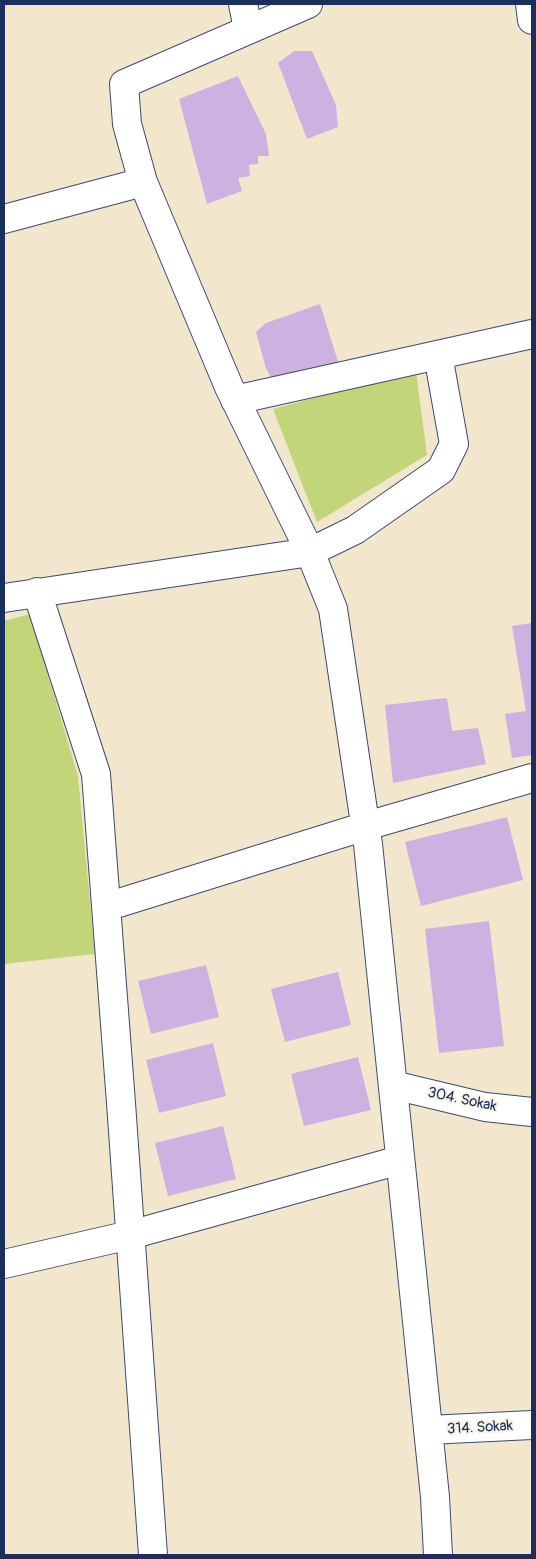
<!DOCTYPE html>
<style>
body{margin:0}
#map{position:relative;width:536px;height:1559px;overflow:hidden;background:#f2e6cd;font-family:Pangolin,sans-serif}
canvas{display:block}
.frame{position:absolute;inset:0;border:5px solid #1b2f5e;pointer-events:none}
</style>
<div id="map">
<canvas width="536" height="1559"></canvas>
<div class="frame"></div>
</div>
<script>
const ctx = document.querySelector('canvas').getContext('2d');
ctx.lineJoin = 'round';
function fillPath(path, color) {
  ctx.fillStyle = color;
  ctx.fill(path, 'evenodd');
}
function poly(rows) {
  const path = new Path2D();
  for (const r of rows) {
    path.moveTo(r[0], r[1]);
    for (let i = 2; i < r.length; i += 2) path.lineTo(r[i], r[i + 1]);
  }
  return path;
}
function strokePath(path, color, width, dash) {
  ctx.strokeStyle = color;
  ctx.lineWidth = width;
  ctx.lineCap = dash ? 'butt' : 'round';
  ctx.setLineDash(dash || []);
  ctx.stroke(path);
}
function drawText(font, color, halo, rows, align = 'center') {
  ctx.font = font + ' Pangolin,sans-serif';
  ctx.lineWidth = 4.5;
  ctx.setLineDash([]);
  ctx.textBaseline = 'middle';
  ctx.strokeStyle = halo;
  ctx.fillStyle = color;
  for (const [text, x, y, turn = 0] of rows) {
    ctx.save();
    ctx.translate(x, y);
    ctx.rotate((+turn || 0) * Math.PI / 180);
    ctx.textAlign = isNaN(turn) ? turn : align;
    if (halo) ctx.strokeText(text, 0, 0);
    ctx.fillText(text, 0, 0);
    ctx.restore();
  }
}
fillPath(poly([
 [416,371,427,455,317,522,273,409],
 [30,614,78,776,95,954,4,964,4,621]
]), '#c2d578');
fillPath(poly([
 [294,51,312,51,336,105,338,127,307,139,278,63],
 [238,76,266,134,269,156,258,156,258,164,249,165,250,176,238,178,242,191,207,204,179,99],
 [320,304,339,365,275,385,266,368,256,332,266,323],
 [532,623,532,755,512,758,505,714,526,711,512,626],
 [447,698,452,731,478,728,486,764,393,783,385,705],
 [507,817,523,880,421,906,405,842],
 [489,921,504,1046,439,1053,425,929],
 [206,965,219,1017,151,1034,138,981],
 [338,972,351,1025,285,1042,271,989],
 [213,1043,226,1096,159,1113,146,1060],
 [358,1057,371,1110,304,1126,291,1074],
 [223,1126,236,1179,168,1196,155,1143]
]), '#cdb1e0');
const minor = poly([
 [243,4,248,29],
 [308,4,124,84,127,124,143,182,229,387,310,552,333,609,368,844,435,1497,438,1555],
 [530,4,532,20],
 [4,219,143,182],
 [235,400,532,334],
 [37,592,96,774,121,1103,153,1555],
 [4,598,310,552,355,530,441,470,454,444,438,355],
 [106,907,366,826,532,778],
 [393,1085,485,1107,532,1112],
 [4,1264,130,1235,400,1160],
 [428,1430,532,1425]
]);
strokePath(minor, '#3b4a6f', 30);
strokePath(minor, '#fff', 28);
drawText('15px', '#1b2f5e', '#f7f3e8', [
 ["304. Sokak",462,1100,12],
 ["314. Sokak",480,1428,-3]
]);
</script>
